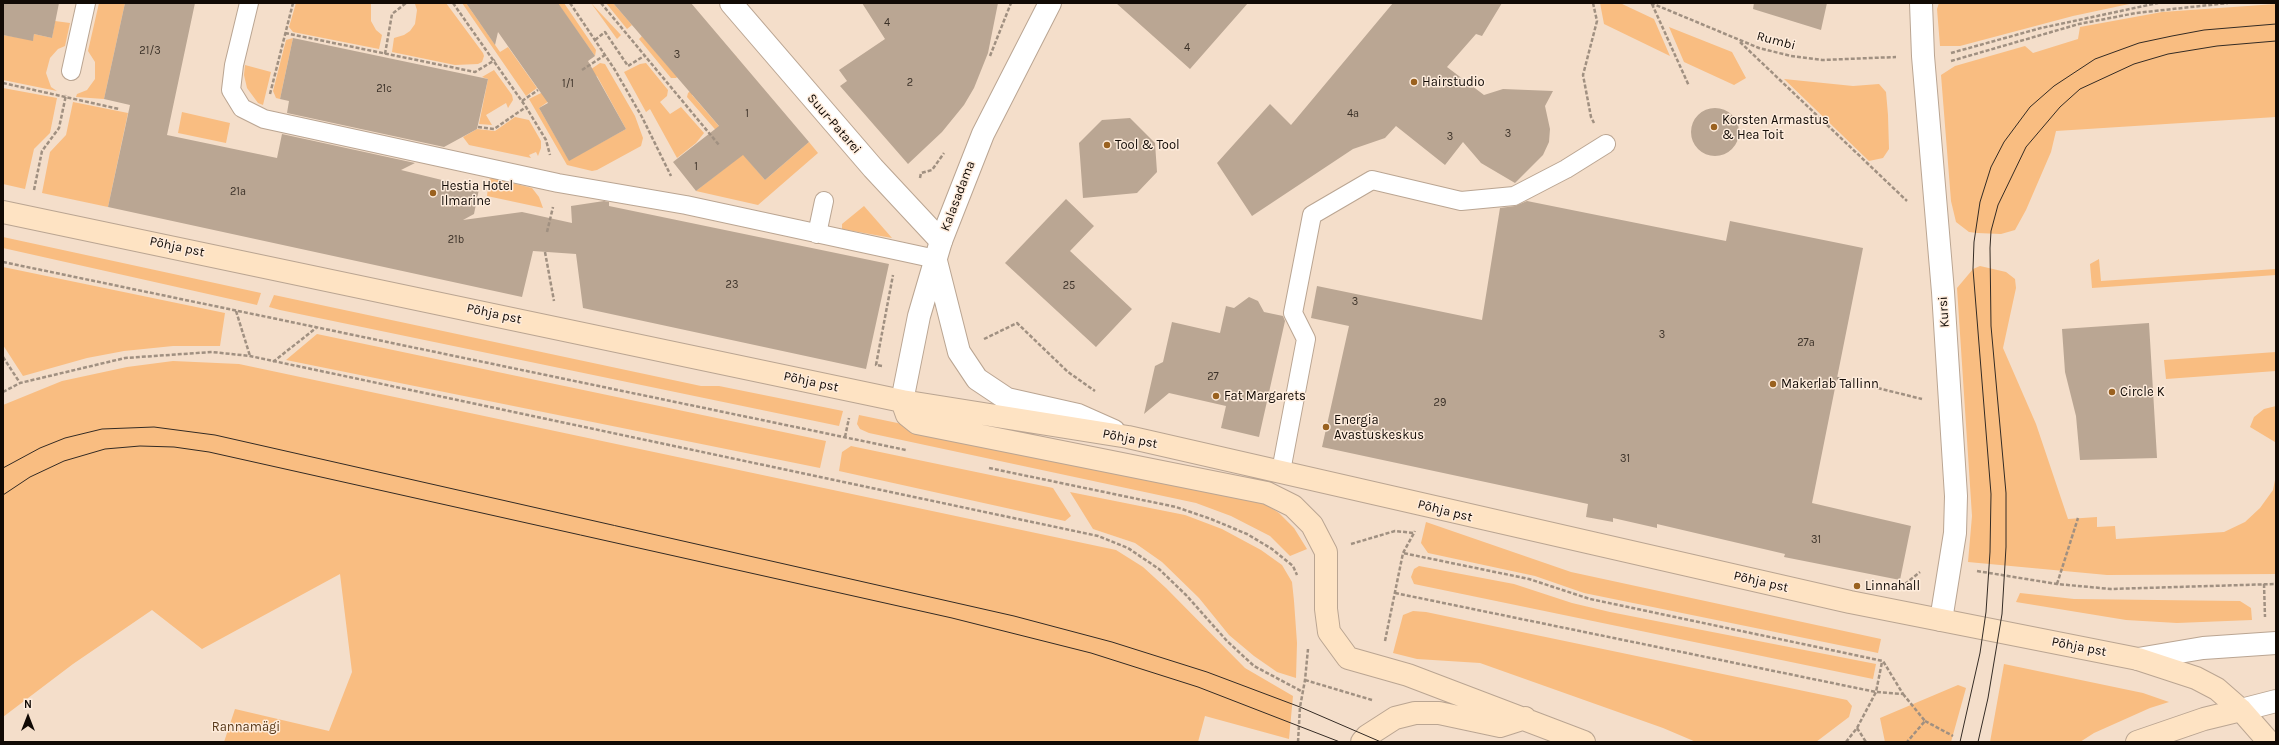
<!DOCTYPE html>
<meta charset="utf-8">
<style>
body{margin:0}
#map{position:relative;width:2279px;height:745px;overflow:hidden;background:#f4deca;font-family:Karla,sans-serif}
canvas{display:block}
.frame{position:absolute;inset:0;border:4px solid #110a05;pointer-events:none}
.north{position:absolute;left:8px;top:697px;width:40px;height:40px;-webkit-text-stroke:3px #feecdc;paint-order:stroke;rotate:0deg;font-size:11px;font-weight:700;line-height:16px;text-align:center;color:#110a05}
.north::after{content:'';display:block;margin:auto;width:14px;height:18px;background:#110a05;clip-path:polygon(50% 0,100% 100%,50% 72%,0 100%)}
</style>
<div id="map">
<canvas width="2279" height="745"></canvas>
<div class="frame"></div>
<div class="north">N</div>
</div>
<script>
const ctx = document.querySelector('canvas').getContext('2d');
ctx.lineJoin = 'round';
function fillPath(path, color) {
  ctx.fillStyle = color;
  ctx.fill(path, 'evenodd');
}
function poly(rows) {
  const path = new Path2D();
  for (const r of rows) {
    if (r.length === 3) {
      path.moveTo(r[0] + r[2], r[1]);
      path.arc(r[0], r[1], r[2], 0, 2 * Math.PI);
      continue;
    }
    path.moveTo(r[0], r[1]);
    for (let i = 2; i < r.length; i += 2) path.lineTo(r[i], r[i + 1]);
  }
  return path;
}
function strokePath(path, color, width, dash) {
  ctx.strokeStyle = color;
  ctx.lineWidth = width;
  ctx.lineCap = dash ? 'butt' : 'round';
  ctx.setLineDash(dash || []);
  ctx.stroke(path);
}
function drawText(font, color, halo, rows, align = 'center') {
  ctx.font = font + ' Karla,sans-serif';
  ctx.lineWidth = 3;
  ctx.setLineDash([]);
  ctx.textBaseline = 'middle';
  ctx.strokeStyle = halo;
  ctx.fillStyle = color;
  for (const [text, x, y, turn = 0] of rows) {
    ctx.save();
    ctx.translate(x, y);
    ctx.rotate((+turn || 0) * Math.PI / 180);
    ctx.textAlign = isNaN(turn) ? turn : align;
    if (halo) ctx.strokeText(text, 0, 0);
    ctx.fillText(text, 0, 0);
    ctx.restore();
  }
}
fillPath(poly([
 [99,3,125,3,104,99,76,97,77,94,87,90,95,79,95,62,88,51],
 [296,3,371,3,371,21,376,30,382,35,379,49,293,32,289,27],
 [446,3,483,53,484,56,482,62,478,64,455,65,392,52,394,38,404,35,410,31,415,24,417,10,415,4],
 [462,3,466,3,500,52,508,47,537,88,526,96],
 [547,3,564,3,596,50,595,56,560,7],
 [591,3,621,35,617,39],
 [606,3,613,3,632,25,627,29],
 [1600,3,1620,3,1654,19,1670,56,1604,24],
 [1939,3,2134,3,2073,16,1960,46,1940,46,1937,9],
 [2276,4,2276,117,2056,131,2051,152,2026,210,2015,230,2001,234,1977,233,1969,232,1956,222,1951,201,1941,75,1955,66,2025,46,2033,53,2078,39,2080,27,2162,12],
 [55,21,70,23,65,46,58,49,50,58,46,73,51,87,57,91,3,80,3,35,33,40,34,34,52,38],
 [1669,27,1732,52,1746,78,1734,85,1684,62],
 [642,36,674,73,722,40,676,78,671,78,639,39],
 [293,38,280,99,276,98,273,91,286,40],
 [733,54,737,57,692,95,724,132,720,135,687,97,688,93],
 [600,63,605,64,635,116,643,138,641,146,597,170,592,171,567,165,529,99,543,92,549,101,539,108,569,160,626,129,597,76,584,74],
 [646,63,668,90,667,96,660,102,670,114,681,107,704,133,696,143,677,158,650,109,646,112,624,72,640,64],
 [245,65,271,72,263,105,258,103,247,88,244,75],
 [494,70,512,95,513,100,508,108,506,103,486,115,492,125,479,124,488,79,482,77],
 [1784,79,1853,86,1879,84,1886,92,1888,115,1889,149,1883,158,1869,161],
 [3,88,57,98,50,133,34,149,25,189,3,184],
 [73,102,128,113,108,207,42,193,50,152,66,135],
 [182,112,230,123,226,143,178,133],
 [515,117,529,120,541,141,541,148,538,156,536,152,529,155,531,158,469,145,463,137,477,129,495,131],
 [809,142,818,153,758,205,696,191,743,154,765,180],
 [492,178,532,188,539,197,543,208,487,196,489,179],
 [864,206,892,238,842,229,842,224],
 [3,237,261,293,257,305,3,248],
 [2099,259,2101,281,2276,269,2276,275,2092,288,2090,264],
 [1980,266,2006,272,2015,279,2016,288,2003,348,2036,424,2068,519,2097,517,2097,527,2115,526,2116,539,2224,532,2245,522,2260,508,2273,490,2276,475,2276,574,2107,575,1968,562,1972,516,1957,288,1973,269],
 [3,267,225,313,220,346,173,346,124,351,87,358,23,376,3,345],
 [274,295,701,386,719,386,843,411,839,426,280,310,269,307],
 [317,334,826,441,820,468,286,360],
 [2276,352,2276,371,2166,379,2164,360],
 [173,361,239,364,1116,550,1143,567,1166,588,1245,668,1293,696,1289,739,1205,716,1198,742,224,742,235,709,329,731,352,672,340,574,202,649,152,610,73,664,3,717,3,405,62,381,127,367],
 [2276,406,2276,454,2275,442,2250,427,2254,417,2264,409],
 [859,415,1243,495,1265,504,1279,513,1294,528,1307,549,1290,556,1270,536,1231,516,1196,503,869,433,860,429,857,424],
 [851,446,1053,488,1071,516,1065,521,839,471,842,452],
 [1070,492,1185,515,1222,529,1261,550,1282,565,1292,582,1294,601,1297,643,1296,678,1277,672,1254,656,1229,635,1199,598,1162,562,1135,543,1093,529],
 [1426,522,1571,572,1881,639,1878,653,1584,593,1535,576,1428,553,1421,543],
 [1419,566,1514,584,1572,603,1610,612,1876,664,1873,679,1414,584,1411,577,1414,569],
 [2020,593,2074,599,2240,601,2251,608,2252,620,2177,623,2126,620,2016,602],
 [1413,611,1426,612,1847,700,1852,706,1849,717,1816,742,1696,742,1663,728,1480,663,1417,659,1393,653,1403,615],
 [2004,664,2143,693,2169,702,2150,708,2094,733,2080,742,1990,742],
 [1958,685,1966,688,1951,742,1885,742,1880,718]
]), '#f9bd81');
fillPath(poly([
 [3,3,59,3,52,38,34,34,33,41,3,35],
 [125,3,195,3,167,135,277,158,282,134,415,163,401,170,479,189,474,214,463,220,522,212,572,223,571,206,604,201,609,202,609,206,889,264,866,369,583,308,576,254,533,251,522,297,108,207,130,105,104,99],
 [466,3,558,3,595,56,588,61,626,129,569,161,539,108,548,103,498,32,495,45],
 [613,3,691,3,809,142,765,180,743,155,696,191,673,162,719,126],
 [862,3,998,3,988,53,974,88,964,105,942,132,908,164,840,86,847,81,839,70,885,39],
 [1116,3,1248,3,1190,69],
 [1393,3,1502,3,1482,36,1476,34,1447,67,1484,95,1503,89,1553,91,1545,106,1550,129,1549,142,1543,155,1515,183,1481,163,1463,142,1445,165,1396,126,1385,138,1353,149,1252,216,1217,163,1270,104,1291,125],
 [1754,3,1827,3,1821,30,1753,9],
 [293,38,488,79,477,129,444,147,287,113,289,101,280,99],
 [1715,132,24],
 [1130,118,1155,143,1157,172,1137,193,1083,198,1079,143,1102,120],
 [1066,199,1094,226,1070,251,1132,309,1096,347,1005,263],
 [1527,201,1726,241,1730,221,1863,248,1812,503,1911,526,1900,580,1784,557,1785,554,1657,524,1657,528,1613,518,1613,522,1586,517,1588,504,1322,447,1349,326,1311,318,1317,286,1482,320,1500,208,1515,206],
 [1249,297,1258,301,1264,312,1283,316,1285,321,1259,437,1221,428,1226,406,1169,393,1144,414,1155,366,1163,362,1172,322,1220,333,1226,306,1234,308],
 [2149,323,2157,458,2080,460,2076,416,2065,372,2062,329]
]), '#baa693');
const service = poly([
 [249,3,234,65,231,90,242,108,264,119,558,183,686,205,936,259],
 [71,71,86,3],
 [817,234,824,201],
 [1281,471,1306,339,1293,313,1312,215,1372,180,1461,201,1514,196,1566,169,1606,144]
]);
const minor = poly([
 [731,3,873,168,941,241],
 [1921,3,1923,56,1943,292,1956,496,1955,533,1941,620]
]);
const tertiary = poly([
 [936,261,959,352,977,379,1007,399,1078,415,1114,431],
 [902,401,919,316,941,241,983,134,1050,3],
 [2138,659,2203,648,2276,643],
 [2241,710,2276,701]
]);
const secondary = poly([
 [3,212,902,401,1128,437,1850,602,2138,659,2196,678,2217,689,2241,710,2269,742],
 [902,401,907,415,917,423,1267,493,1293,506,1312,525,1326,552,1326,609,1329,632,1348,658,1408,675,1584,742],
 [1362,742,1367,736,1395,718,1415,713,1439,713,1500,726,1525,718],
 [2137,742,2204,719,2241,710]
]);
strokePath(service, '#baa592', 20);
strokePath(minor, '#baa592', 24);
strokePath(tertiary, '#baa592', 24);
strokePath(secondary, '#baa592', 24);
strokePath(poly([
 [453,3,526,107,546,140,550,155],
 [570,3,615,70,642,117,671,176],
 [601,3,719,145],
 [1593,3,1597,21,1583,75,1591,117,1594,123],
 [1651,3,1759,48,1791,56,1822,60,1896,57],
 [1652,4,1689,86],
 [285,33,475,72,495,60],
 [595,40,605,32,628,66,644,56],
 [1740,42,1907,201],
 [1951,53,2041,28,2158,3],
 [385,54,392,14,406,3],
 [990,56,1011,3],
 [1951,61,2079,24,2136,13,2228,3],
 [582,70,605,55],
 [3,83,119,109],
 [270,94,293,3],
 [522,101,538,90],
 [478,127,494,129,526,107],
 [920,178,921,173,932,170,944,153],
 [34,190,42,151,59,128,66,95],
 [547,232,553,207],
 [545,252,554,301],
 [3,262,906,450],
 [236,311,250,356],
 [984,339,1017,323,1068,372,1095,391],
 [3,357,20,383],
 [273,362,316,328],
 [882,366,876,365,893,275],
 [1837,378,1922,399],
 [3,392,20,383,125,358,212,352,250,356,1098,536,1128,548,1159,569,1186,595,1227,641,1254,666,1303,692],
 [845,437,849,418],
 [989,468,1176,507,1211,519,1247,534,1272,549,1293,566,1297,575],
 [1351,544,1395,531,1414,533],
 [1977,571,2057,584,2111,589,2276,584],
 [1905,584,1920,572],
 [2057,584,2078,518],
 [2264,584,2265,617],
 [1395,593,1876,692,1903,694,1883,661,1590,599,1529,579,1403,553],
 [1385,641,1403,553,1415,531],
 [1305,680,1372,700],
 [1903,694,1925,721,1907,742],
 [1925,721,1953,736],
 [1857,728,1866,742],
 [1298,742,1300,707,1305,680,1308,649],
 [1846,742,1857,728,1876,692,1882,662]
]), '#a09081', 2.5, [4, 2]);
strokePath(service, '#fff', 18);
strokePath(minor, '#fff', 22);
strokePath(tertiary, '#fff', 22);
strokePath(secondary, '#fee3c3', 22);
strokePath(poly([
 [3,468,40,448,65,438,102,429,154,427,215,435,1014,616,1112,642,1207,672,1300,707,1381,742],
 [3,495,30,477,64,461,105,449,140,446,174,447,209,452,952,618,1091,653,1198,687,1340,742],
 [1960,742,1980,653,1986,612,1990,552,1991,494,1973,269,1974,242,1980,202,1991,167,2004,142,2030,107,2054,86,2095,59,2139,43,2172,36,2204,30,2276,24],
 [1978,742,1988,698,2002,614,2006,547,2006,493,1991,326,1990,248,1991,231,1998,205,2026,147,2060,107,2080,89,2134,64,2168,54,2217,46,2276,41]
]), '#342b24', 1);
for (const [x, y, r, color] of [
 [1414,82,4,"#9a611f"],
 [1714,127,4,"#9a611f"],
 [1107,145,4,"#9a611f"],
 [433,193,4,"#9a611f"],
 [1773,384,4,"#9a611f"],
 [2112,392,4,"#9a611f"],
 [1216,396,4,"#9a611f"],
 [1326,427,4,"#9a611f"],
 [1857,586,4,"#9a611f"]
]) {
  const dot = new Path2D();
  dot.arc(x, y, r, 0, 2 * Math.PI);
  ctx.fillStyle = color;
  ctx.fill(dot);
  strokePath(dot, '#feecdc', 1.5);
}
drawText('11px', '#3b3128', null, [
 ["4",887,23],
 ["4",1187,48],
 ["21/3",150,51],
 ["3",677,55],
 ["2",910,83],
 ["1/1",568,84],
 ["21c",384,89],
 ["1",747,114],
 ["4a",1353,114],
 ["3",1508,134],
 ["3",1450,137],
 ["1",696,167],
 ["21a",238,192],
 ["21b",456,240],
 ["23",732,285],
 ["25",1069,286],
 ["3",1355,302],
 ["3",1662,335],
 ["27a",1806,343],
 ["27",1213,377],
 ["29",1440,403],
 ["31",1625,459],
 ["31",1816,540]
]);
drawText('13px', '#110a05', '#feecdc', [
 ["Rumbi",1776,41,15],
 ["Suur-Patarei",834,124,49],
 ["Kalasadama",958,196,-69],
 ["Põhja pst",177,247,12],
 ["Kursi",1944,312,-94],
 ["Põhja pst",494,314,12],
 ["Põhja pst",811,382,12],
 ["Põhja pst",1130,439,11],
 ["Põhja pst",1445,511,14],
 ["Põhja pst",1761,582,13],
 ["Põhja pst",2079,647,11]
]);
drawText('13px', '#110a05', '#feecdc', [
 ["Hairstudio",1422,82],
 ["Korsten Armastus",1722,120],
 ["& Hea Toit",1722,135],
 ["Tool & Tool",1115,145],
 ["Hestia Hotel",441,186],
 ["Ilmarine",441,201],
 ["Makerlab Tallinn",1781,384],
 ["Circle K",2120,392],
 ["Fat Margarets",1224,396],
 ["Energia",1334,420],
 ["Avastuskeskus",1334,435],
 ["Linnahall",1865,586]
], 'left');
drawText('13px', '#573818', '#feecdc', [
 ["Rannamägi",246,727]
]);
</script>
